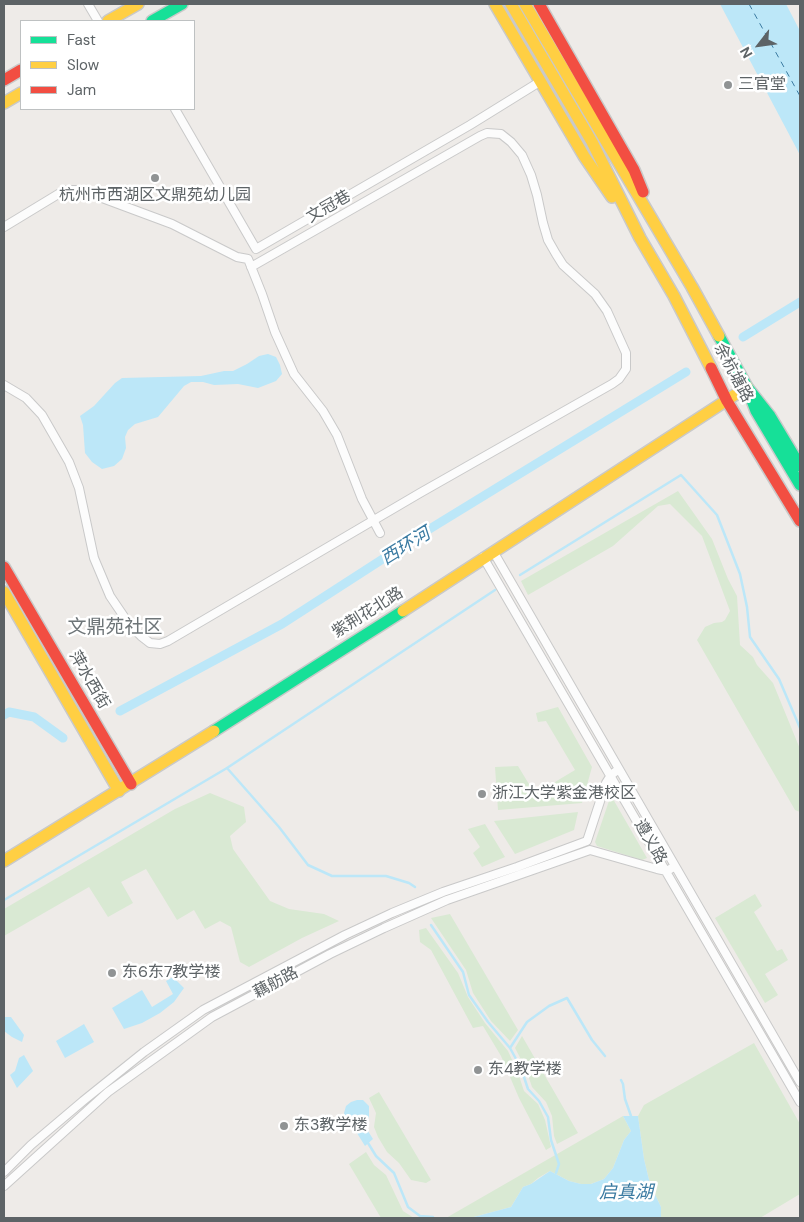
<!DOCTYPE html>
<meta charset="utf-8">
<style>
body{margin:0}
#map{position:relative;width:804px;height:1222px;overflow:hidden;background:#eeebe8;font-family:"DM Sans",sans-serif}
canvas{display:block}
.frame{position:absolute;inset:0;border:5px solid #5d6366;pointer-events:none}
.legend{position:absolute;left:20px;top:20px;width:175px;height:90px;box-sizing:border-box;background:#fff;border:1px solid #bec1c2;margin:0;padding:6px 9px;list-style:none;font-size:15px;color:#5d6366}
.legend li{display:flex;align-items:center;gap:10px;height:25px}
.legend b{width:25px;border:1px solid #bec1c2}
.north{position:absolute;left:734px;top:20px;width:50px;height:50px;-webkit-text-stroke:4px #fff;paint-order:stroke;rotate:240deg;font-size:14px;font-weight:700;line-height:20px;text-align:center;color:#5d6366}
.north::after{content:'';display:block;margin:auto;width:18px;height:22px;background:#5d6366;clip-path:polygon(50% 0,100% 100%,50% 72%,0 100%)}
</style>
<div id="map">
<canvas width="804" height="1222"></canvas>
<div class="frame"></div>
<ul class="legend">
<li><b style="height:6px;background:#16e098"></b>Fast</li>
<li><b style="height:6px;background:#ffcf43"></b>Slow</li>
<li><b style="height:6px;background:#f24e42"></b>Jam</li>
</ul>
<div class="north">N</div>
</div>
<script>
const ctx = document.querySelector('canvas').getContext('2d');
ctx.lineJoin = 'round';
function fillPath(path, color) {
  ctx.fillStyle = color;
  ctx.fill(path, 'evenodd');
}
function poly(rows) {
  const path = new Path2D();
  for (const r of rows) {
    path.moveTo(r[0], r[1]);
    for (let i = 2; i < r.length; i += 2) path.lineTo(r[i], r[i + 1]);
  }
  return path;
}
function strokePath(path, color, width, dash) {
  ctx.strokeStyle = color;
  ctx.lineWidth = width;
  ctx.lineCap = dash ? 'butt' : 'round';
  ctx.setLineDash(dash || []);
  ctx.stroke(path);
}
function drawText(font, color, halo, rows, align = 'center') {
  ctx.font = font + ' "DM Sans","Noto Sans SC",sans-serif';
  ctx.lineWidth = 5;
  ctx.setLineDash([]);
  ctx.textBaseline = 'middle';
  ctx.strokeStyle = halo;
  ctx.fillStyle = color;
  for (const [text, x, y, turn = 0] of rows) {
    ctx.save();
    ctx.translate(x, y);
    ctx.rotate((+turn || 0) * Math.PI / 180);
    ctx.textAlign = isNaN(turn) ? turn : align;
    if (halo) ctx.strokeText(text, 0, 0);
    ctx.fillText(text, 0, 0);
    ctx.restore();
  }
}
fillPath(poly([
 [678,491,712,539,728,579,737,596,740,645,753,657,757,665,773,683,800,749,800,812,795,810,697,640,705,627,714,623,722,622,725,620,730,611,702,536,670,504,658,506,613,546,528,595,521,581],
 [558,707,592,767,582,803,498,810,495,767,518,766,535,794,575,770,546,721,538,722,536,713],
 [210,793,244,807,246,822,230,836,233,849,270,901,289,909,324,914,339,921,302,938,249,967,240,962,231,927,220,921,205,929,194,910,177,920,146,869,121,882,133,903,108,917,89,887,4,936,4,909,175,809],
 [610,798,613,799,647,858,642,860,597,846,595,842],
 [578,812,574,830,515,854,494,821],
 [485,824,505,857,482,867,473,853,480,847,468,829],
 [755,894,762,906,754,912,777,951,782,949,788,960,765,974,778,995,765,1003,715,918],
 [450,914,518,1030,510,1041,491,1021,473,993,466,970,431,918],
 [426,928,458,973,468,997,485,1023,508,1051,518,1073,524,1091,538,1104,545,1120,551,1147,546,1150,519,1098,501,1056,483,1026,473,1028,431,950,420,942,419,930],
 [522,1036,578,1133,557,1144,554,1136,552,1116,546,1102,532,1087,526,1069,515,1048],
 [754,1043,800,1124,800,1194,760,1218,661,1218,661,1207,650,1184,644,1159,638,1116,644,1105],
 [379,1092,431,1180,426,1183,411,1180,399,1163,387,1152,378,1137,374,1127,376,1113,369,1098],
 [623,1116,631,1131,624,1140,613,1168,604,1179,591,1184,581,1184,569,1181,550,1171,538,1178,531,1184,523,1187,511,1207,470,1218,446,1218],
 [366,1152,374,1165,386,1175,403,1211,414,1218,381,1218,349,1164]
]), '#d9e9d3');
fillPath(poly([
 [720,4,786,4,800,31,800,155],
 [268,354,276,357,280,365,282,374,276,381,258,388,238,384,214,385,203,382,191,382,184,386,158,417,135,424,128,430,125,437,126,448,122,459,114,466,102,469,92,462,85,453,83,425,80,416,94,406,115,383,122,378,201,376,224,371,233,371,247,364,259,356],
 [173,977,184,988,174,1002,160,1013,142,1023,124,1029,112,1008,142,990,152,1007,173,994,166,981],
 [4,1017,11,1017,24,1035,22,1042,12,1037,4,1031],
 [84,1024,94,1042,65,1058,56,1041],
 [24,1055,33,1071,17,1088,10,1075,15,1071,19,1058],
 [357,1100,363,1100,369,1106,369,1116,366,1128,373,1139,365,1146,352,1125,346,1122,344,1113,346,1106,351,1102],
 [623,1116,638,1116,644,1159,650,1184,661,1207,661,1218,470,1218,511,1207,523,1187,531,1184,550,1171,569,1181,581,1184,591,1184,604,1179,613,1168,624,1140,631,1131]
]), '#bce7f8');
strokePath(poly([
 [520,575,681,475,717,515,740,574,747,607,750,637,779,679,800,728],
 [227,768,279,827,308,865,332,876,386,876,409,883,415,887],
 [4,900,227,768,495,590],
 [431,925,463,972,469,995,488,1022,510,1048,521,1068,528,1089,539,1101,548,1117,551,1140,559,1164,556,1173],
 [510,1048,527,1022,549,1006,567,998,592,1040,605,1056],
 [621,1080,623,1084,625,1099,631,1116],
 [368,1143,376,1156,394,1173,408,1207,420,1216,433,1217]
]), '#bce7f8', 2.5);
strokePath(poly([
 [743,337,800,302],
 [120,711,282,624,423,533,686,372],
 [4,715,9,712,34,717,63,738]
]), '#bce7f8', 9);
strokePath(poly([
 [749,4,800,96]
]), '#3b7ba2', 1, [6, 5]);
const street = poly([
 [88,4,98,21],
 [175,109,256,249,470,125,541,81],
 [4,227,60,193,67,190,76,190,86,192,172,224,237,257,248,259,262,294,275,332,294,374,323,411,337,435,362,499,380,533],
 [4,385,26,398,42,415,69,462,79,488,94,558,110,596,129,624,141,636,150,643,160,644,168,641,420,493,612,384,619,379,626,369,626,353,607,311,595,294,563,265,556,254,548,240,543,223,537,195,531,175,522,155,511,142,501,134,487,133,480,136,251,267],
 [493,551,800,1082],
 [483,557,800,1102],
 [4,1172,31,1145,83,1101,144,1052,203,1010,345,935,392,913,443,892,517,867,587,841,606,783,611,775,619,769],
 [4,1186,108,1092,212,1017,330,954,384,928,447,900,590,850,657,869,667,871,675,866]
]);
const fast = poly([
 [152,21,182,4],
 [719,336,747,387,756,411,800,485],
 [747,387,770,416,800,466],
 [214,731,403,611]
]);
const slow = poly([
 [495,4,584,156,612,197],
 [511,4,592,142,640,238,674,296,711,368],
 [525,4,692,287,719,336],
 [108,21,138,4],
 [4,103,21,93],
 [4,592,119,791],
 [403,611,747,387],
 [4,861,214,731]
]);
const jam = poly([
 [539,4,634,170,643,192],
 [4,80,21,70],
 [711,368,727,401,800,521],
 [4,567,131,784]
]);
strokePath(street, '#c9c9c9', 10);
strokePath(fast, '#c9c9c9', 14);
strokePath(slow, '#c9c9c9', 14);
strokePath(jam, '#c9c9c9', 14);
strokePath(street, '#fcfcfc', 8);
strokePath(fast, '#16e098', 11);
strokePath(slow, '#ffcf43', 11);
strokePath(jam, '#f24e42', 11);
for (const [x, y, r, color] of [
 [728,85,5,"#909394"],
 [155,178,5,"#909394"],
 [482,794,5,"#909394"],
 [112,973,5,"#909394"],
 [478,1070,5,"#909394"],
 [284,1126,5,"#909394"]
]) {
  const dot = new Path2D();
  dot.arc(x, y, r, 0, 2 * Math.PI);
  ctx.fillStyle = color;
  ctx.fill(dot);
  strokePath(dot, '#fff', 2);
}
drawText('16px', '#5d6366', '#fff', [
 ["三官堂",738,85],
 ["杭州市西湖区文鼎苑幼儿园",155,196,"center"],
 ["浙江大学紫金港校区",492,794],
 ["东6东7教学楼",122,973],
 ["东4教学楼",488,1070],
 ["东3教学楼",294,1126]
], 'left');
drawText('16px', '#5d6366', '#fff', [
 ["文冠巷",329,207,-30],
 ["余杭塘路",733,373,62],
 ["紫荆花北路",368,613,-32],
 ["萍水西街",89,680,60],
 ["遵义路",650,842,60],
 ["藕舫路",276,983,-28]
]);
drawText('italic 18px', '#3b7ba2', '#fff', [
 ["西环河",406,547,-32],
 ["启真湖",626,1193]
]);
drawText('19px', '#6e7578', '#fff', [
 ["文鼎苑社区",115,628]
]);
</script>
